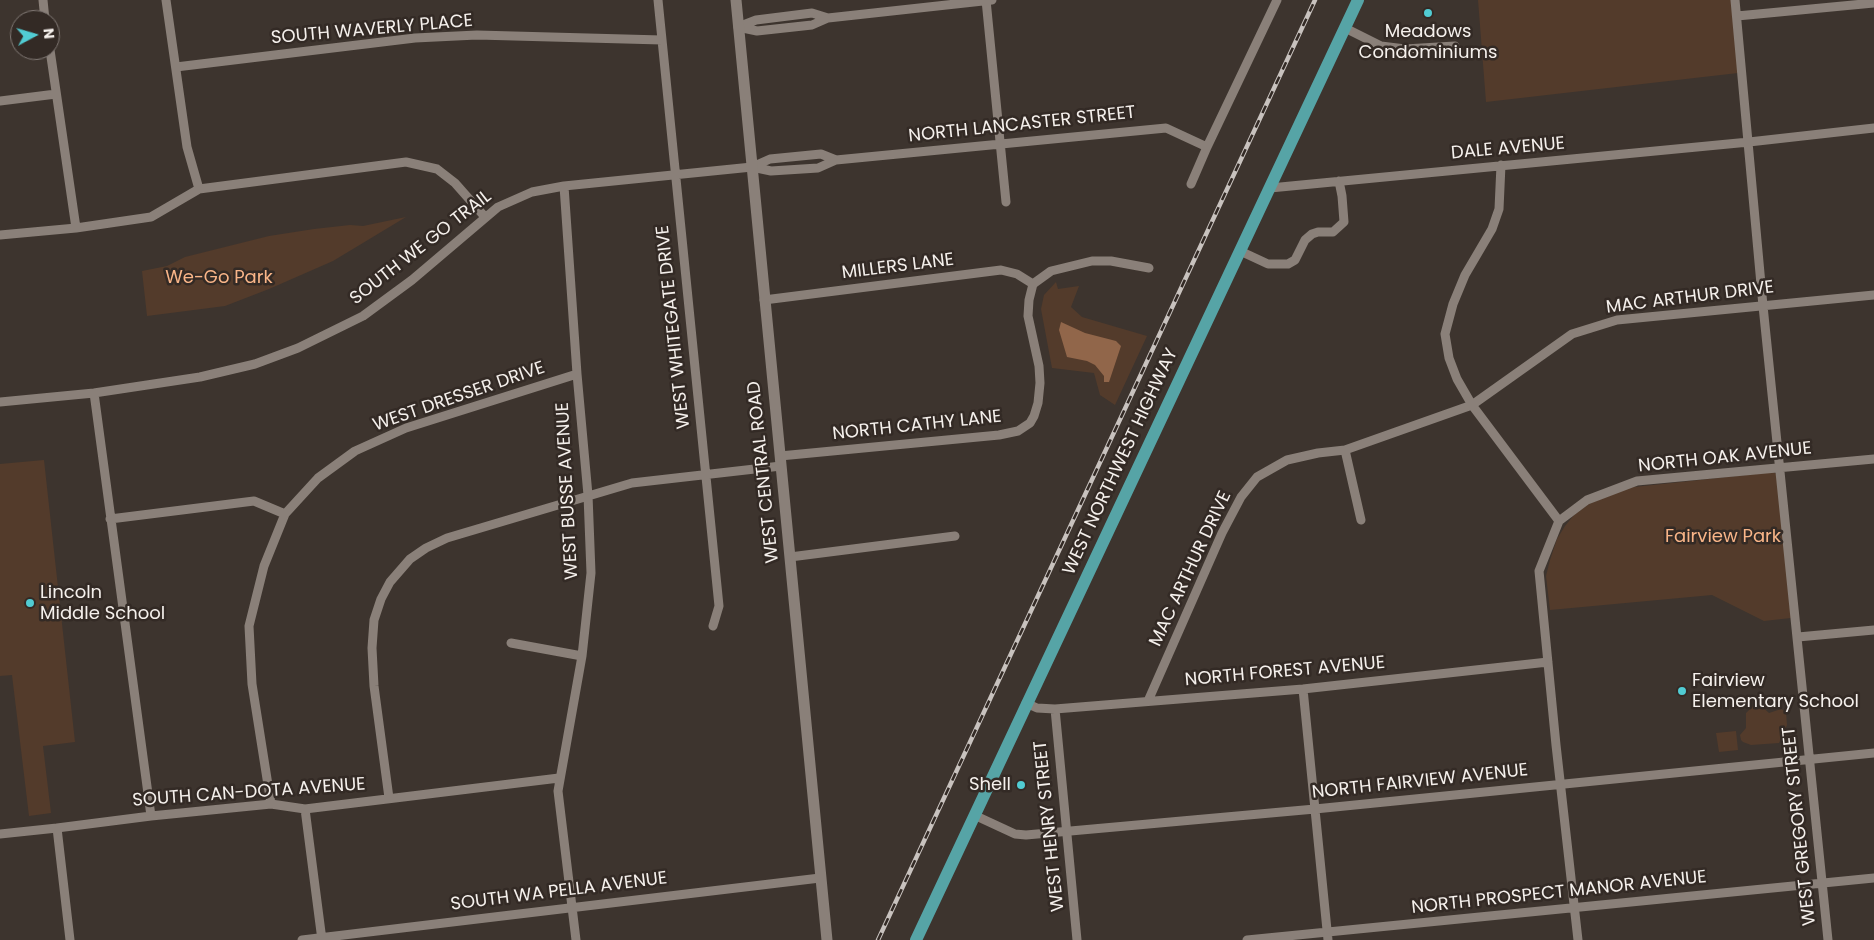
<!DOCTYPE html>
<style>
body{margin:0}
#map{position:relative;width:1874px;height:940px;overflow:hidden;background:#3d342e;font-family:Poppins,sans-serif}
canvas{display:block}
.north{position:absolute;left:10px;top:10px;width:50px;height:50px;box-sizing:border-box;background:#332a25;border:1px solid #817975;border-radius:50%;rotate:84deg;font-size:14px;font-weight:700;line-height:20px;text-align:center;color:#f5f0ec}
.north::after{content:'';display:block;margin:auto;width:18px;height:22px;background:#51ccd3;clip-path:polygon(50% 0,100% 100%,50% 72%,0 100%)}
</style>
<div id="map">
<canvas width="1874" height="940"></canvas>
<div class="north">N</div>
</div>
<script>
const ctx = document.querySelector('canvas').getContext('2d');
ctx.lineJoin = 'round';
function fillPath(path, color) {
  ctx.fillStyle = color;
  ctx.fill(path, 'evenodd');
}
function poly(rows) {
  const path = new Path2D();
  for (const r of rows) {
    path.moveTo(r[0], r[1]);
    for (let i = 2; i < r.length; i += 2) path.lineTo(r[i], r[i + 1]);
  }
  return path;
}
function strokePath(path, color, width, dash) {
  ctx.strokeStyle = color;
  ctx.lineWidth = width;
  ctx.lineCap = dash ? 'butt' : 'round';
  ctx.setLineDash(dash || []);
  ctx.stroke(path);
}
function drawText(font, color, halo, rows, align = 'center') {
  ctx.font = font + ' Poppins,sans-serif';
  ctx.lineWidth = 5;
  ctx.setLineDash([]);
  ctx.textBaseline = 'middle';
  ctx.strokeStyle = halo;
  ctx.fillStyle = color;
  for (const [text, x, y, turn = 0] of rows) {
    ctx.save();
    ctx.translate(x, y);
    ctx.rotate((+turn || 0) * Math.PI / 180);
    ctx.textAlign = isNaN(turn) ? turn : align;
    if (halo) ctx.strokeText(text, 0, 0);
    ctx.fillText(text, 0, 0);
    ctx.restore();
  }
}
fillPath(poly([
 [1478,0,1731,0,1738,73,1486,102],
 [406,217,333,261,269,289,225,306,147,316,142,271,167,266,185,257,269,236,314,229,350,225,363,226],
 [1056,282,1058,289,1079,286,1071,307,1082,317,1147,336,1115,405,1100,395,1094,373,1052,368,1041,309,1044,295],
 [44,460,75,742,43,746,51,813,29,816,12,675,0,676,0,464],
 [1774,472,1778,476,1791,618,1764,621,1712,595,1550,610,1546,576,1550,560,1557,539,1565,526,1574,515,1589,504,1625,488],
 [1758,703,1769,713,1781,709,1786,712,1787,725,1779,743,1751,745,1743,742,1741,740,1740,735,1746,728,1746,713,1755,704],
 [1736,731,1738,750,1719,752,1716,733]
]), '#533b2b');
fillPath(poly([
 [1061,322,1085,333,1116,341,1121,346,1109,382,1104,382,1104,376,1095,365,1087,361,1067,357,1059,330]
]), '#91664a');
strokePath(poly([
 [43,0,45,20],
 [166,0,187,147,199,189],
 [658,0,719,606,713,626],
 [986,0,1006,202],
 [1735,0,1763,306,1828,940],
 [1737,16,1874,3],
 [738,27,757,31,812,25,828,18,992,0],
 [738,27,756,20,812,13,828,18],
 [1345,28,1381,46,1405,49,1455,46],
 [50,50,76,228],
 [176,67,415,38,477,35,662,40],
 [0,101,56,94],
 [1501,165,1499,209,1492,229,1465,275,1453,304,1445,334,1449,358,1457,379,1472,405,1559,521,1539,571,1556,745,1578,940],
 [752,167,771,171,818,168,836,160,1166,128,1207,147],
 [1191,184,1207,147,1277,0],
 [564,186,577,374,588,495,591,573,582,656,558,791,576,940],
 [1270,188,1749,142,1874,128],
 [0,235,76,228,151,217,199,189,406,162,437,169,455,183,485,217],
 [1240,251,1268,264,1288,264,1295,260,1305,240,1312,234,1318,232,1333,232,1344,222,1342,196,1339,181],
 [764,300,1001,270,1017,274,1033,284],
 [94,393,151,816],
 [0,402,94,393,200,377,255,364,298,348,363,316,412,280,498,207,532,192,564,186,752,167,770,159,821,154,836,160],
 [1345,450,1361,520],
 [780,456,999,435,1018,431,1030,423,1034,416,1038,403,1040,383,1039,366,1028,316,1029,300,1033,284,1051,271,1092,261,1111,261,1149,268],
 [110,519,254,501,285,514],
 [1559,521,1587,500,1637,481,1874,459],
 [790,557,955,536],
 [1798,637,1874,630],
 [511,643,582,656],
 [1303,689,1328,940],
 [1148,701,1222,533,1241,497,1257,477,1287,460,1318,453,1345,450,1472,405,1572,334,1617,320,1874,295],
 [1026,703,1037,708,1055,709,1303,689,1548,662],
 [1055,709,1077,940],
 [389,798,374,686,372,648,374,620,381,599,390,582,410,559,426,548,447,538,632,483,781,466],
 [271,804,252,684,249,626,264,566,285,514,318,478,355,451,406,428,577,374],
 [305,809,322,940],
 [974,815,1015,834,1026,835,1315,809,1874,753],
 [57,828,70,940],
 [0,834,57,828,151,816,271,804,305,809,559,778],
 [302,940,820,878],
 [1247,940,1874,878]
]), '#8a8079', 9);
strokePath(poly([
 [736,0,827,940]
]), '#8a8079', 11);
strokePath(poly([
 [916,940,1358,0]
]), '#56a4a6', 12);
const rail = poly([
 [878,940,1315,0]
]);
strokePath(rail, '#c8c2be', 4.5);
strokePath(rail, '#332a25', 2.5, [8]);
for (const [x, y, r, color] of [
 [1428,13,5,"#51ccd3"],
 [30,603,5,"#51ccd3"],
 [1682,691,5,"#51ccd3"],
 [1021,785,5,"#51ccd3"]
]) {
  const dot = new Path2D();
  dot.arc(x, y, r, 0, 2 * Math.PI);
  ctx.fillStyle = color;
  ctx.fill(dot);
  strokePath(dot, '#332a25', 2);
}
drawText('18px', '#f5f0ec', '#332a25', [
 ["SOUTH WAVERLY PLACE",372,30,-5],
 ["NORTH LANCASTER STREET",1022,125,-6],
 ["DALE AVENUE",1508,149,-5],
 ["SOUTH WE GO TRAIL",421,248,-38],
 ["MILLERS LANE",898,267,-7],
 ["MAC ARTHUR DRIVE",1690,298,-7],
 ["WEST WHITEGATE DRIVE",674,327,-96],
 ["WEST DRESSER DRIVE",459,397,-19],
 ["NORTH CATHY LANE",917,426,-6],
 ["NORTH OAK AVENUE",1725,458,-6],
 ["WEST NORTHWEST HIGHWAY",1121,462,-65],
 ["WEST CENTRAL ROAD",764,472,-96],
 ["WEST BUSSE AVENUE",568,491,-93],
 ["MAC ARTHUR DRIVE",1191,569,-65],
 ["NORTH FOREST AVENUE",1285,672,-5],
 ["NORTH FAIRVIEW AVENUE",1420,782,-6],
 ["SOUTH CAN-DOTA AVENUE",249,793,-4],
 ["WEST HENRY STREET",1050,826,-96],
 ["WEST GREGORY STREET",1800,826,-96],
 ["SOUTH WA PELLA AVENUE",559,892,-7],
 ["NORTH PROSPECT MANOR AVENUE",1559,893,-6]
]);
drawText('18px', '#f5f0ec', '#332a25', [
 ["Meadows",1428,32,"center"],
 ["Condominiums",1428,53,"center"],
 ["Lincoln",40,593],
 ["Middle School",40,614],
 ["Fairview",1692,681],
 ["Elementary School",1692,702],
 ["Shell",1011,785,"right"]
], 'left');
drawText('18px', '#f9b588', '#332a25', [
 ["We-Go Park",219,278],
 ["Fairview Park",1723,537]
]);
</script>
